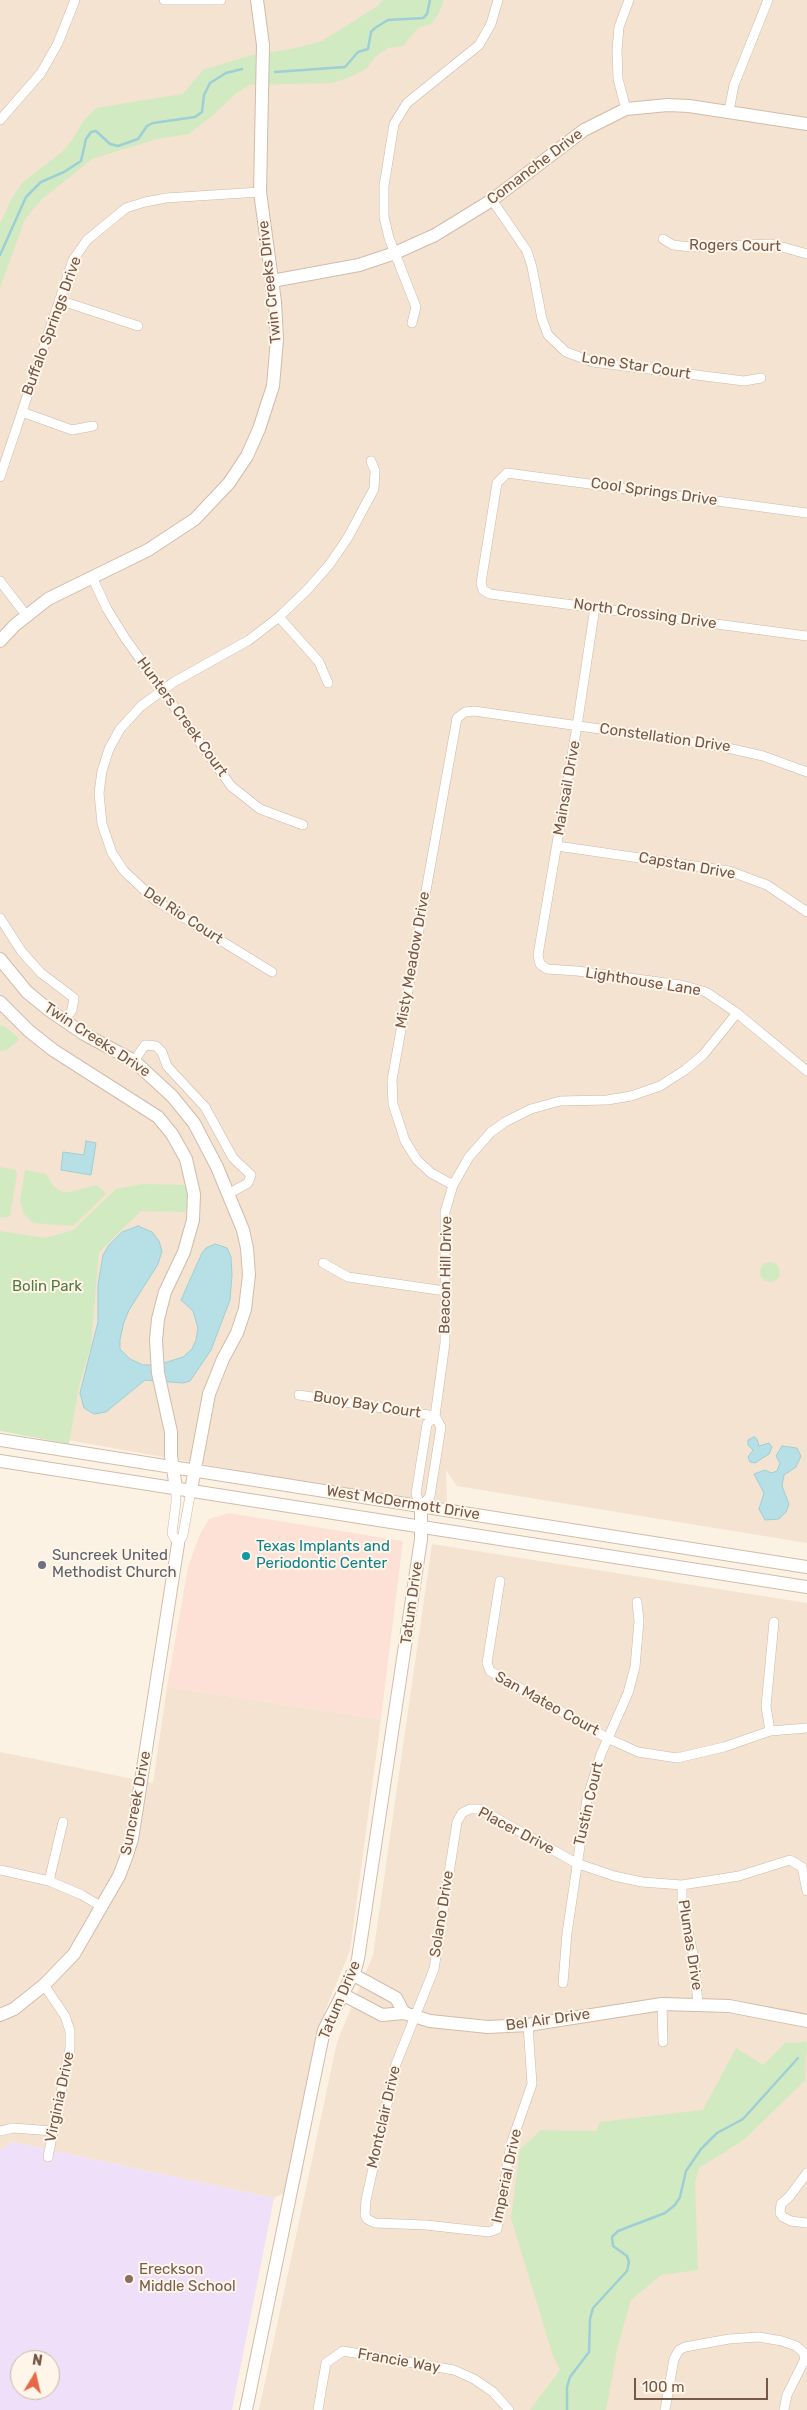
<!DOCTYPE html>
<style>
body{margin:0}
#map{position:relative;width:807px;height:2410px;overflow:hidden;background:#fcf2e3;font-family:Rubik,sans-serif}
canvas{display:block}
.north{position:absolute;left:10px;top:2350px;width:50px;height:50px;box-sizing:border-box;background:#fff6e9;border:1px solid #c7b7a9;border-radius:50%;rotate:9deg;font-size:14px;font-weight:700;line-height:20px;text-align:center;color:#745849}
.north::after{content:'';display:block;margin:auto;width:18px;height:22px;background:#e76847;clip-path:polygon(50% 0,100% 100%,50% 72%,0 100%)}
.scale{position:absolute;left:634px;top:2378px;width:134px;height:22px;box-sizing:border-box;border:2px solid #745849;border-top:0;padding-left:6px;font-size:15px;line-height:18px;white-space:nowrap;color:#745849;-webkit-text-stroke:4px #fff6e9;paint-order:stroke}
</style>
<div id="map">
<canvas width="807" height="2410"></canvas>
<div class="north">N</div>
<div class="scale">100 m</div>
</div>
<script>
const ctx = document.querySelector('canvas').getContext('2d');
ctx.lineJoin = 'round';
function fillPath(path, color) {
  ctx.fillStyle = color;
  ctx.fill(path, 'evenodd');
}
function poly(rows) {
  const path = new Path2D();
  for (const r of rows) {
    if (r.length === 3) {
      path.moveTo(r[0] + r[2], r[1]);
      path.arc(r[0], r[1], r[2], 0, 2 * Math.PI);
      continue;
    }
    path.moveTo(r[0], r[1]);
    for (let i = 2; i < r.length; i += 2) path.lineTo(r[i], r[i + 1]);
  }
  return path;
}
function strokePath(path, color, width, dash) {
  ctx.strokeStyle = color;
  ctx.lineWidth = width;
  ctx.lineCap = dash ? 'butt' : 'round';
  ctx.setLineDash(dash || []);
  ctx.stroke(path);
}
function drawText(font, color, halo, rows, align = 'center') {
  ctx.font = font + ' Rubik,sans-serif';
  ctx.lineWidth = 4;
  ctx.setLineDash([]);
  ctx.textBaseline = 'middle';
  ctx.strokeStyle = halo;
  ctx.fillStyle = color;
  for (const [text, x, y, turn = 0] of rows) {
    ctx.save();
    ctx.translate(x, y);
    ctx.rotate((+turn || 0) * Math.PI / 180);
    ctx.textAlign = isNaN(turn) ? turn : align;
    if (halo) ctx.strokeText(text, 0, 0);
    ctx.fillText(text, 0, 0);
    ctx.restore();
  }
}
fillPath(poly([
 [0,0,807,0,807,1543,457,1486,446,1470,447,1503,264,1475,0,1428],
 [432,1544,807,1603,807,2410,259,2410,337,2042,373,1955],
 [167,1687,381,1719,350,1951,325,2011,285,2193,274,2198,13,2142,0,2150,0,1752,153,1783]
]), '#f4e3d1');
fillPath(poly([
 [229,1513,403,1541,381,1719,167,1687,188,1567,200,1534,209,1519]
]), '#fde1d6');
fillPath(poly([
 [13,2142,274,2198,232,2410,0,2410,0,2150],
 [20,2360,50,2360,50,2390,20,2390]
]), '#efdff8');
fillPath(poly([
 [383,0,444,0,439,13,431,24,418,28,403,46,388,48,375,57,366,69,350,77,332,83,249,85,235,94,219,110,189,134,157,139,92,159,42,199,25,219,0,288,0,224,12,198,22,183,63,151,72,140,84,120,96,108,183,94,203,70,248,56,296,48,322,41,379,5],
 [0,1026,4,1026,20,1039,7,1050,0,1051],
 [0,1167,14,1169,17,1173,10,1216,6,1218,0,1217],
 [25,1170,46,1174,54,1187,63,1192,70,1192,97,1185,106,1194,73,1226,33,1223,24,1214,20,1201],
 [142,1184,187,1185,188,1207,185,1212,141,1211,99,1252,91,1346,79,1386,69,1444,0,1431,0,1231,46,1238,73,1230,116,1189],
 [770,1272,10],
 [807,2042,805,2080,745,2139,699,2168,695,2183,698,2270,661,2275,631,2300,618,2345,606,2410,530,2410,560,2370,553,2356,511,2218,520,2149,541,2130,596,2131,600,2122,703,2110,736,2048,763,2065,785,2043]
]), '#d2eac1');
const water = poly([
 [86,1141,96,1143,91,1175,61,1170,63,1152,84,1155,86,1141],
 [138,1226,152,1232,159,1241,162,1251,158,1264,129,1310,124,1322,120,1339,120,1349,130,1359,143,1365,158,1365,183,1357,192,1349,196,1340,198,1328,193,1311,181,1300,202,1253,206,1248,215,1244,227,1248,231,1257,232,1275,230,1300,211,1350,190,1381,183,1383,145,1380,106,1412,94,1414,84,1408,80,1393,98,1322,98,1285,103,1255,109,1245,122,1232,138,1226],
 [754,1437,757,1439,759,1446,769,1443,772,1447,769,1454,755,1463,750,1462,748,1457,753,1450,748,1445,748,1440,754,1437],
 [782,1446,797,1448,801,1456,796,1467,784,1475,782,1486,789,1504,786,1512,779,1519,765,1520,759,1509,764,1493,754,1474,765,1470,771,1473,777,1471,780,1463,776,1456,782,1446]
]);
fillPath(water, '#b7e0e6');
strokePath(water, '#9dcfd7', 1);
strokePath(poly([
 [275,72,345,67,358,52,368,49,371,32,375,28,388,20,423,18,427,14,430,0],
 [0,255,26,197,41,182,64,172,81,161,86,139,91,132,96,131,110,144,118,146,138,139,147,126,153,123,195,117,202,112,204,95,210,83,226,73,242,69],
 [567,2410,567,2387,570,2377,589,2352,590,2319,593,2308,627,2271,629,2262,627,2256,613,2246,612,2237,618,2231,665,2213,675,2205,680,2197,686,2171,701,2149,717,2133,743,2119,798,2058]
]), '#9dcfd7', 2.5);
const street = poly([
 [164,0,221,0],
 [626,109,618,79,617,50,619,27,629,0],
 [729,111,734,85,768,0],
 [0,120,41,73,58,43,75,0],
 [492,200,527,251,532,267,542,319,548,335,566,352,593,362,744,381,761,378],
 [663,239,673,245,690,247,771,244,807,254],
 [59,300,138,326],
 [412,323,416,307,389,238,384,217,384,186,394,124,407,103,479,45,491,24,498,0],
 [22,412,72,430,93,426],
 [0,477,73,260,87,240,126,208,145,202,166,198,260,192],
 [807,513,507,473,497,483,481,583,483,590,490,594,807,636],
 [92,577,107,609,125,638,231,786,260,809,303,825],
 [0,581,26,615],
 [595,607,577,726,538,955,540,964,547,969,577,971,681,985,706,992,737,1013,807,1071],
 [279,617,319,662,328,683],
 [557,846,729,871,767,885,807,912],
 [0,918,22,952,41,973,74,998,72,1010,64,1021],
 [272,972,155,900,124,871,112,853,102,824,99,793,102,771,109,749,120,729,141,706,174,682,249,640,279,617,307,590,329,565,347,539,374,489,375,471,371,461],
 [134,1061,145,1045,156,1046,162,1052,167,1066,205,1107,233,1158,251,1175,248,1183,228,1194],
 [453,1185,431,1173,417,1160,405,1141,393,1104,392,1080,457,718,465,712,474,711,719,746,763,756,807,772],
 [323,1263,348,1277,445,1291],
 [299,1395,435,1416],
 [435,1416,441,1427,430,1496,421,1507,416,1494,427,1424,435,1416,445,1343,445,1212,453,1185,469,1157,491,1132,505,1122,531,1109,560,1101,607,1100,631,1096,660,1086,685,1070,703,1055,737,1013],
 [176,1488,176,1502,172,1533,178,1544],
 [178,1544,183,1535,191,1490],
 [500,1581,487,1663,490,1671,607,1738,638,1752,677,1758,724,1747,770,1731,807,1728],
 [770,1731,766,1706,774,1622],
 [0,1870,49,1881,82,1895,102,1907],
 [49,1881,63,1822],
 [682,1885,682,1906,694,1958,698,2004],
 [563,1983,567,1933,587,1799,601,1754,628,1693,635,1667,639,1621,637,1602],
 [44,1985,65,2016,70,2031,70,2048,48,2157],
 [662,2004,663,2042],
 [528,2025,532,2084,511,2144,497,2229,489,2232,426,2225,375,2223,367,2219,365,2215,366,2200,396,2064,434,1969,457,1822,462,1813,470,1809,480,1809,576,1863,614,1876,642,1882,682,1885,739,1876,790,1860,802,1867,807,1891],
 [0,2131,13,2128,53,2131],
 [807,2173,789,2197,781,2204,780,2213,783,2217,791,2221,807,2223],
 [318,2410,326,2363,343,2351,454,2370,474,2379,493,2392,509,2410],
 [665,2410,674,2359,679,2350,685,2347,729,2339,759,2337,782,2341,796,2346,803,2352,805,2359,787,2395,784,2410]
]);
const secondary = poly([
 [272,281,359,265,395,253,435,235,492,200,584,130,626,109,668,105,689,106,807,124],
 [0,641,15,625,48,599,148,550,195,519,229,483,247,456,259,429,273,386,277,339,275,302,260,192,263,45,257,0],
 [0,959,27,992,49,1010,84,1034,134,1061,172,1096,194,1123,217,1167,243,1230,247,1248,249,1275,245,1309,237,1333,223,1359,209,1394,191,1490],
 [0,1002,29,1031,53,1050,158,1117,172,1134,186,1159,194,1194,193,1220,184,1252,165,1292,158,1319,156,1340,158,1373,171,1432,171,1456,176,1488],
 [0,1440,807,1567],
 [0,1461,807,1587],
 [352,1974,396,1998,404,2013],
 [342,1994,382,2015,404,2013,430,2021,488,2027,528,2025,662,2004,729,2006,807,2021],
 [0,2015,14,2009,44,1985,74,1954,119,1876,126,1858,132,1839,178,1544],
 [246,2410,324,2030,355,1970,358,1959,421,1539,421,1507]
]);
strokePath(street, '#cdb9a9', 10);
strokePath(secondary, '#d3bba9', 14);
strokePath(street, '#fff', 9);
strokePath(secondary, '#fff', 12);
for (const [x, y, r, color] of [
 [246,1556,5,"#0f9aa8"],
 [42,1565,5,"#6b7280"],
 [129,2279,5,"#8d6e63"]
]) {
  const dot = new Path2D();
  dot.arc(x, y, r, 0, 2 * Math.PI);
  ctx.fillStyle = color;
  ctx.fill(dot);
  strokePath(dot, '#fff6e9', 2);
}
drawText('15px', '#745849', '#fff6e9', [
 ["Comanche Drive",535,167,-37],
 ["Rogers Court",735,246,1],
 ["Twin Creeks Drive",270,282,-96],
 ["Buffalo Springs Drive",52,326,-70],
 ["Lone Star Court",636,366,9],
 ["Cool Springs Drive",654,492,8],
 ["North Crossing Drive",645,614,8],
 ["Hunters Creek Court",182,717,54],
 ["Constellation Drive",665,738,8],
 ["Mainsail Drive",567,788,-80],
 ["Capstan Drive",687,866,10],
 ["Del Rio Court",183,916,33],
 ["Misty Meadow Drive",413,960,-80],
 ["Lighthouse Lane",643,982,9],
 ["Twin Creeks Drive",97,1040,33],
 ["Beacon Hill Drive",446,1275,-89],
 ["Buoy Bay Court",367,1405,9],
 ["West McDermott Drive",403,1503,9],
 ["Tatum Drive",412,1603,-82],
 ["San Mateo Court",547,1704,29],
 ["Suncreek Drive",136,1803,-79],
 ["Tustin Court",589,1804,-77],
 ["Placer Drive",516,1831,28],
 ["Solano Drive",442,1914,-81],
 ["Plumas Drive",690,1945,81],
 ["Tatum Drive",340,2000,-67],
 ["Bel Air Drive",548,2020,-8],
 ["Virginia Drive",60,2097,-78],
 ["Montclair Drive",384,2117,-77],
 ["Imperial Drive",507,2176,-78],
 ["Francie Way",399,2361,10]
]);
drawText('15px', '#537a41', '#fff6e9', [
 ["Bolin Park",47,1287]
]);
drawText('15px', '#0d838f', '#fff6e9', [
 ["Texas Implants and",256,1547],
 ["Periodontic Center",256,1564]
], 'left');
drawText('15px', '#5b616d', '#fff6e9', [
 ["Suncreek United",52,1556],
 ["Methodist Church",52,1573]
], 'left');
drawText('15px', '#785e54', '#fff6e9', [
 ["Ereckson",139,2270],
 ["Middle School",139,2287]
], 'left');
</script>
